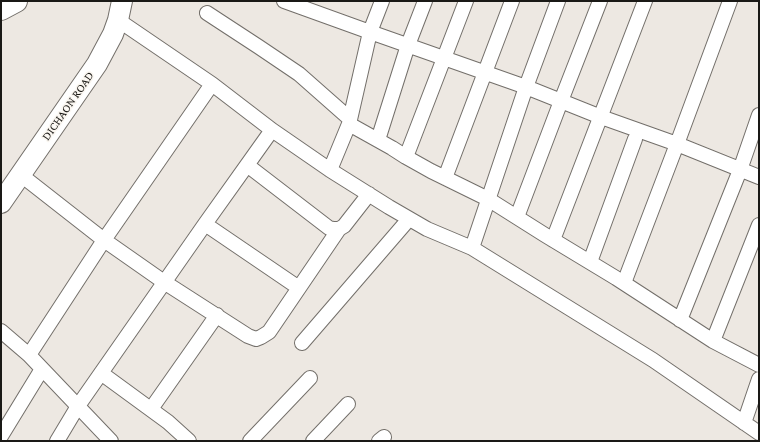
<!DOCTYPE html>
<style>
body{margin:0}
#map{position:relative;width:760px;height:442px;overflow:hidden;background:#ede8e2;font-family:"Crimson Pro",serif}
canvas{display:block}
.frame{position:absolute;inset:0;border:2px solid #1a1916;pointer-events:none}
</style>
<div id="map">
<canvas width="760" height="442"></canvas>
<div class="frame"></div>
</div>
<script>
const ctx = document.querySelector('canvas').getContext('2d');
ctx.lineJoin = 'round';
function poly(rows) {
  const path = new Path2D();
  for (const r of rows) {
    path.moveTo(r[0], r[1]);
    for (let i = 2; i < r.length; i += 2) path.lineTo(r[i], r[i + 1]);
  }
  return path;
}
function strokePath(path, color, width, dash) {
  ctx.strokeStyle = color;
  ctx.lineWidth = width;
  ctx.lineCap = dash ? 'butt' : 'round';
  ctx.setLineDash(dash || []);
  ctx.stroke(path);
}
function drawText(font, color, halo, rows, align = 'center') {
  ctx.font = font + ' "Crimson Pro",serif';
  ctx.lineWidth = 3;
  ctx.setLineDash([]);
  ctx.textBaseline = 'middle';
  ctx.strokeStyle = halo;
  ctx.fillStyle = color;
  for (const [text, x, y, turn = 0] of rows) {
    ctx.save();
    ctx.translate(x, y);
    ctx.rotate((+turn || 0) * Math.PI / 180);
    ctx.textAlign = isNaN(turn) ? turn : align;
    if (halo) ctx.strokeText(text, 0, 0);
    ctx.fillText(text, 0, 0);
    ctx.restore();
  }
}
const street = poly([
 [284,1,370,32,526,87,601,117,677,144,759,177],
 [207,13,259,47,299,74,350,119],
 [118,20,212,84,272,130,330,170,389,207,427,229,472,248,653,360,759,433],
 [349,124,392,148,406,157,431,171,488,199,545,235,616,278,713,341,759,365],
 [378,140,408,45,425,1],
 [406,157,466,1],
 [247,165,329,228,334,229,339,229,344,226,369,194],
 [330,170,349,124,370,32,382,1],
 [21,175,104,240,164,282,248,336,256,339,261,337,269,332,339,229],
 [445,178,512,1],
 [517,217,561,101,600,1],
 [205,224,299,288],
 [553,240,645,1],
 [472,248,526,87,558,1],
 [590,262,635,139],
 [624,283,677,144,730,1],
 [680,320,740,170,759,115],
 [1,331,29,355,111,441],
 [713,341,759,225],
 [302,343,409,219],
 [29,355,104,240,212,84],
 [101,373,168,422,189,441],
 [151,409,217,315],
 [744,423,759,379],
 [1,436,42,369],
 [57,441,78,406,205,224,272,130],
 [250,441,310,378],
 [313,441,348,404],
 [379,441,384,437]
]);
const secondary = poly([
 [1,203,97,64,113,34,118,20,122,1]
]);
const primary = poly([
 [1,9,16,1]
]);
strokePath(street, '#736f6a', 16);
strokePath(secondary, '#736f6a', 22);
strokePath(primary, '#736f6a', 24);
strokePath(street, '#fff', 14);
strokePath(secondary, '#fff', 20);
strokePath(primary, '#fff', 22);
drawText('12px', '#1a1916', '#faf6f0', [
 ["DICHAON ROAD",68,106,-55]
]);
</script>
